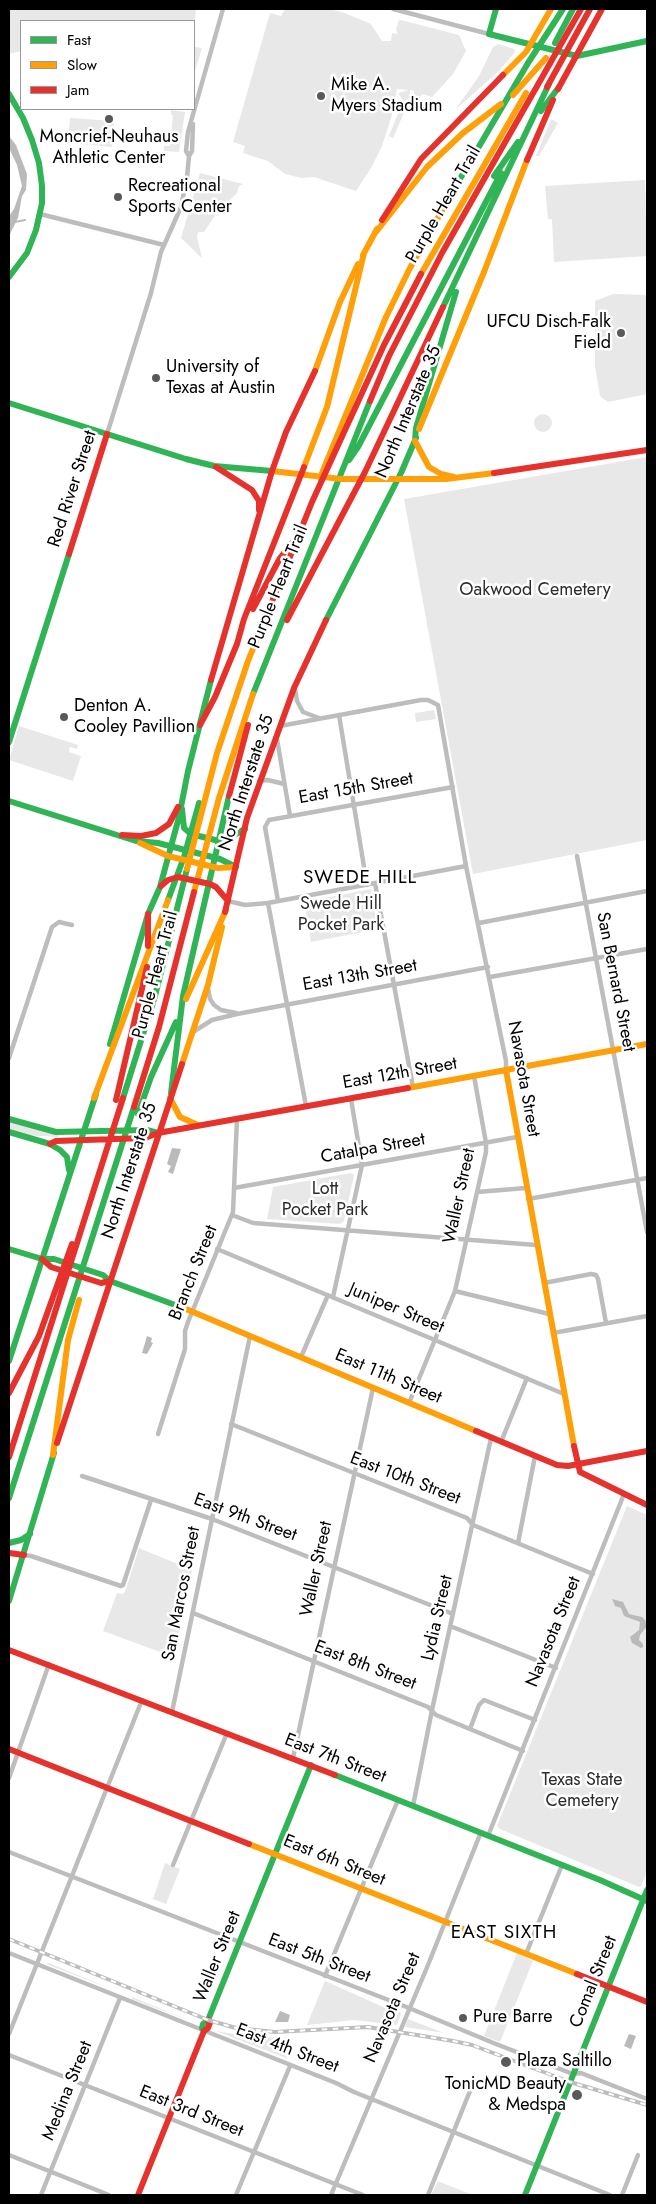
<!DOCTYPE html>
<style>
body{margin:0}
#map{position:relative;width:656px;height:2204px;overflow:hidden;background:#fff;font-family:Jost,sans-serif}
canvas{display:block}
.frame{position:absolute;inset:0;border:10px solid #000;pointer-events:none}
.legend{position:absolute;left:20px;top:20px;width:175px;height:90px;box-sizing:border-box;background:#fff;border:1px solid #999;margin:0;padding:6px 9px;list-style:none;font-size:15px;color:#000}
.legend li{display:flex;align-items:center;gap:10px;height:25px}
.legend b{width:25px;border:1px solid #999}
</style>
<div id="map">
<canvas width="656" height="2204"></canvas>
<div class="frame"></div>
<ul class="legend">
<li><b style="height:6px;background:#30b455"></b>Fast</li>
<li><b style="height:6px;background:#ff9f0a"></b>Slow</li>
<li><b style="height:6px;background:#e5322d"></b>Jam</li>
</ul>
</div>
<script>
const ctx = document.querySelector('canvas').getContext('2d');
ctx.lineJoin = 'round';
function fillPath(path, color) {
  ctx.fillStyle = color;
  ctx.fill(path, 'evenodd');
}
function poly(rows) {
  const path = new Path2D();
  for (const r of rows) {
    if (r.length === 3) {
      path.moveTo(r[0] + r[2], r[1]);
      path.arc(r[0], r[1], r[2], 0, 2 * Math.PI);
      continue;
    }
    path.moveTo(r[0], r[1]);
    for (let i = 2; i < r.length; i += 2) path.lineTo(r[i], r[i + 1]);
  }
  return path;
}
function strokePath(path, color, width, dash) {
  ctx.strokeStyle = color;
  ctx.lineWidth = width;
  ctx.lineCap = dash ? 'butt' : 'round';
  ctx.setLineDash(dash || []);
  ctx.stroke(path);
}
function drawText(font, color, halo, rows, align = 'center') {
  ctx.font = font + ' Jost,sans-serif';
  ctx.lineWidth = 5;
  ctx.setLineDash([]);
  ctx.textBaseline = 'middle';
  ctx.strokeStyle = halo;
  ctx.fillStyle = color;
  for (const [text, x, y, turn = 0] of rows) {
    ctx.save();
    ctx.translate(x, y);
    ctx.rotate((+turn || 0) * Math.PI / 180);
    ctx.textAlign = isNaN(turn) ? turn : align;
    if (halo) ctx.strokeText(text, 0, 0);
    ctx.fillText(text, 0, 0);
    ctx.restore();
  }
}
fillPath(poly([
 [9,9,196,9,194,29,194,21,21,21,21,51,9,54],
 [285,9,328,9,342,12,371,24,382,41,391,41,392,33,398,34,396,30,399,20,405,21,459,35,466,51,453,74,432,97,422,94,414,106,414,91,410,90,409,111,398,93,409,90,397,89,392,115,382,146,371,168,356,191,314,177,301,178,285,174,268,161,243,153,245,146,233,142,270,13,281,16],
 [498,44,514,49,515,52,499,71,455,110,479,76,493,47],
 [195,47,202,48,194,74,194,54],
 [401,106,406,108,393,138,389,136],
 [171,110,185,112,179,152,164,151,164,146,170,146,173,115,171,115],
 [70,118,114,121,112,147,68,143],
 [551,119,558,123,539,156,536,156],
 [200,173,243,184,239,186,237,193,216,214,204,232,198,232,197,237,202,258,181,238],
 [645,180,647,256,554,262,552,219,548,219,545,186],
 [613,294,647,295,647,394,608,402,600,396,595,366,595,301],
 [543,423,9],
 [647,457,647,840,473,874,404,499],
 [434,710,436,719,416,722,415,713],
 [19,726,78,745,77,749,70,747,69,752,81,756,73,781,9,760],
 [371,889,378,929,311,942,304,902],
 [9,1122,59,1135,58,1137,25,1135,9,1129],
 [351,1173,354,1175,344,1221,340,1224,267,1219,273,1187],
 [627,1506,647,1515,647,1871,641,1886,639,1887,500,1829,497,1826],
 [139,1548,192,1570,174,1657,103,1631,117,1593,122,1594,125,1592],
 [165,1863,180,1869,166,1904,153,1899],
 [517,1953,533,1961,500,2042,484,2036],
 [49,1963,111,1989,46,1964],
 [325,1981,390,2010,399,2011,401,2014,397,2025,354,2020,307,2025],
 [132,1997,193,2022,196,2023,132,1999],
 [408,2019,444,2033,405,2027],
 [216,2031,251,2037,293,2038,286,2058],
 [438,2181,440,2182,473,2195,431,2195]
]), '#e8e8e8');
fillPath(poly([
 [9,136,16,145,27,174,26,190,22,196,18,218,9,236,9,216,14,209,22,186,17,165,9,148],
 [172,1148,181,1149,173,1174,168,1172,171,1166,167,1164],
 [147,1336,152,1338,151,1342,153,1343,147,1354,142,1353],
 [612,1599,623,1602,629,1614,642,1617,645,1620,647,1626,640,1635,639,1640,643,1644,643,1647,641,1648,632,1643,630,1637,639,1630,640,1622,624,1616,621,1608,615,1606],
 [280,2011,290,2015,288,2022,275,2022],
 [629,2034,636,2036,631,2049,624,2046]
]), '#bababa');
strokePath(poly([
 [15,222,25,220]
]), '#bababa', 2);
strokePath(poly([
 [393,9,489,34],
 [189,156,192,151,193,124],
 [40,214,164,245],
 [107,434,151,293,161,252,181,207,187,177,189,156,186,151,188,132,223,9],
 [295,689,297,701,303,712,319,718],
 [339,715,367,885],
 [280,726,421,700,428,700,438,705,466,866,506,1061,506,1070],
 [277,739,290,816],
 [259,781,268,780,284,784],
 [577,856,647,1232],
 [375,883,413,1087],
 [228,901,245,905,268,903,466,866],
 [278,901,265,827,269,820,453,787],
 [268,903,306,1106],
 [479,923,647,891],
 [490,977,647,949],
 [208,988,210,999,214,1005,221,1010,236,1013],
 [193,1032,212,1020,237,1014,488,967],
 [9,1058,52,927,59,922,72,925],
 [234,1188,517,1137],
 [477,1192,526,1188],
 [528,1199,647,1178],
 [232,1215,253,1223,536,1245],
 [217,1249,564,1394],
 [544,1283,591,1274,596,1275,598,1279,606,1323],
 [455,1291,549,1314],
 [333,1297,362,1165,351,1099],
 [553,1333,647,1316],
 [301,1357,328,1295],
 [409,1403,455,1291,486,1152,486,1143,474,1076],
 [231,1424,467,1518,473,1525,593,1574],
 [158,1434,185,1349,185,1331,188,1322,233,1212,237,1118],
 [501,1442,527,1378],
 [82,1476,212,1519,453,1614],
 [518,1543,535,1456],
 [24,1555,31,1556,121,1586,123,1585,151,1500],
 [193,1613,428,1707,436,1715,523,1751],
 [450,1626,556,1668],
 [172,1712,250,1336],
 [470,1729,479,1705,484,1700,535,1720],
 [293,1758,373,1388],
 [9,1778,49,1664],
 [413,1806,432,1710,491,1438],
 [488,1836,624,1494],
 [9,1852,409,2008,496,2044,573,2074,581,2073,647,2099],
 [173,1865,227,1733],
 [9,1953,336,2083,354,2092,610,2195],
 [526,1954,562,1865],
 [325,1976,398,1800],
 [9,2034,142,1700],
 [9,2055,363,2195],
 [9,2155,109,2195],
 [41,2195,120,1998],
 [236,2195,290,2066],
 [331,2195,428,1965,481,1832],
 [428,2195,472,2086],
 [622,2195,638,2155]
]), '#bdbdbd', 4.5);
strokePath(poly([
 [496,9,489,34,577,56,647,41],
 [555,43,573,9],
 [9,94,23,118,32,140,39,163,42,186,42,203,36,230,27,253,9,277],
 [541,111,559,87],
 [494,176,518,142],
 [454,189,528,63,563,9],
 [443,307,549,84],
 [9,403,186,459,214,466,272,471],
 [415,441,416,428,456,292],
 [349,460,358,447,501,173],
 [326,620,401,473,416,438],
 [253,694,370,401],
 [9,742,69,554],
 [9,801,136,841,158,843,220,859,236,867],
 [182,809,184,828,191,834,219,841,225,840,245,829],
 [168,900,184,857,199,803],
 [110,1044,148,914,160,887,179,817,188,771,211,680],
 [171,1093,183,996,229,796],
 [123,1098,155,996,187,869],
 [138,1114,151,1077,176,1022],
 [9,1119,56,1132,147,1130,158,1133],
 [9,1132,50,1144,60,1150,67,1157,69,1170],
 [9,1249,42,1259,54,1259,103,1275,110,1281,186,1309],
 [9,1361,96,1094],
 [9,1498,134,1107],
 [9,1543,21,1540,30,1534],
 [9,1601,54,1453],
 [335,1775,600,1880,647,1901],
 [204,2031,202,2028,203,2024,208,2020,311,1765],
 [525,2195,647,1890]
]), '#30b455', 6);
strokePath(poly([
 [503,75,526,52,551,9],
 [513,95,546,58],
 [376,232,427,167,463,133,501,104],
 [363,255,377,229],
 [421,274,526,93],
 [315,371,340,302,358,264],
 [419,429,484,272,527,160],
 [415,441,429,467,441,474,454,477],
 [304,467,327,407,364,253],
 [272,471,341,479,446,479,494,473],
 [320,478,386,317,410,268,454,189],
 [140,843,168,856,218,868,235,867],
 [187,869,217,753,248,661,273,599],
 [194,892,219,798,253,694],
 [186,999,226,910],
 [182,1064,208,985,222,927],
 [506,1070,574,1446],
 [408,1088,647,1044],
 [94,1098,168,900],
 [170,1098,180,1117,198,1125],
 [186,1309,476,1431],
 [53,1455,68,1340,79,1300],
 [249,1844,577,1974]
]), '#ff9f0a', 6);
strokePath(poly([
 [547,87,590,9],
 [558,89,602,9],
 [527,160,553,100],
 [382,220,421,159,503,75],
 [370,401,389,356,442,253,581,9],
 [216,467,252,490,259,501,259,510],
 [494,473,647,450],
 [69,554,107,434],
 [273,599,312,502,384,345,421,274],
 [253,609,280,558,292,543],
 [287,620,365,472,443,307],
 [211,680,272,471,286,432,315,371],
 [200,725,215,697,237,644,244,619,304,467],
 [229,796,248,725],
 [122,835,141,836,156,833,169,824,178,807],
 [161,886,168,880,178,877,210,884,216,887,228,901],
 [225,912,247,818,294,688,326,620],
 [148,914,148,946],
 [116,1100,147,967],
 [134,1107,159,1027,194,892],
 [50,1144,56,1141,145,1138,158,1133,408,1088],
 [42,1259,51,1267,101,1283,110,1281],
 [9,1393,39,1336,72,1244],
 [476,1431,557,1465,568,1466,647,1451],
 [57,1443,182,1064],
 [574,1446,580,1472,647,1505],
 [9,1457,123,1098],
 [9,1553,24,1555],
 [9,1650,335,1775],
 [9,1749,249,1844],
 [577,1974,647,2002],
 [138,2195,204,2031,208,2028,210,2023,208,2020]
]), '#e5322d', 6);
const rail = poly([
 [9,1939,208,2020,236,2028,275,2032,368,2027,453,2041,472,2045,570,2082,647,2105]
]);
strokePath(rail, '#bdbdbd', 4);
strokePath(rail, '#fff', 2, [5.5]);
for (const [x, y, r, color] of [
 [321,96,5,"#595959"],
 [109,119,5,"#595959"],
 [118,197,5,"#595959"],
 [621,333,5,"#595959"],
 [156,378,5,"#595959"],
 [64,717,5,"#595959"],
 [463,2018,5,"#595959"],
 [506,2062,6,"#595959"],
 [577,2095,6,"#595959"]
]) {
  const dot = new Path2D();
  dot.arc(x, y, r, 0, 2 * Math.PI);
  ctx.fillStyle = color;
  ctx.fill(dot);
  strokePath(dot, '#fff', 2);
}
drawText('18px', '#000', '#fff', [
 ["Mike A.",331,86],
 ["Myers Stadium",331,107],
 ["Moncrief-Neuhaus",109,138,"center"],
 ["Athletic Center",109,159,"center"],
 ["Recreational",128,187],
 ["Sports Center",128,208],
 ["UFCU Disch-Falk",611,323,"right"],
 ["Field",611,344,"right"],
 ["University of",166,368],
 ["Texas at Austin",166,389],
 ["Denton A.",74,707],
 ["Cooley Pavillion",74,728],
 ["Pure Barre",473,2018],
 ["Plaza Saltillo",517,2062],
 ["TonicMD Beauty",566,2085,"right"],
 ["& Medspa",566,2106,"right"]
], 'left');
drawText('18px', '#000', '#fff', [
 ["Purple Heart Trail",444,205,-60],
 ["North Interstate 35",409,412,-67],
 ["Red River Street",73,489,-72],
 ["Purple Heart Trail",279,587,-68],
 ["North Interstate 35",247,783,-72],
 ["East 15th Street",356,789,-10],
 ["Purple Heart Trail",156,975,-75],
 ["East 13th Street",360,976,-10],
 ["San Bernard Street",615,982,79],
 ["East 12th Street",400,1074,-10],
 ["Navasota Street",523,1079,80],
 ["Catalpa Street",373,1149,-10],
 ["North Interstate 35",130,1171,-72],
 ["Waller Street",460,1196,-78],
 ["Branch Street",194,1273,-68],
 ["Juniper Street",396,1309,23],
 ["East 11th Street",388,1377,23],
 ["East 10th Street",405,1479,21],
 ["East 9th Street",245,1518,20],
 ["Waller Street",317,1569,-78],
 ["San Marcos Street",182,1594,-79],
 ["Lydia Street",438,1618,-77],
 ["Navasota Street",554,1632,-68],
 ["East 8th Street",365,1666,21],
 ["East 7th Street",335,1759,21],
 ["East 6th Street",334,1861,22],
 ["Waller Street",218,1957,-68],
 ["East 5th Street",319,1959,21],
 ["Comal Street",594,1982,-68],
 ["Navasota Street",393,2008,-67],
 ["East 4th Street",287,2049,21],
 ["Medina Street",68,2091,-68],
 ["East 3rd Street",191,2112,22]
]);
drawText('18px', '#2c2c2c', '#fff', [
 ["Oakwood Cemetery",535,591],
 ["Swede Hill",341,905],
 ["Pocket Park",341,926],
 ["Lott",325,1190],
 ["Pocket Park",325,1211],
 ["Texas State",582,1781],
 ["Cemetery",582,1802]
]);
ctx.letterSpacing = '1px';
drawText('19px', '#000', '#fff', [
 ["SWEDE HILL",360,878],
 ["EAST SIXTH",504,1933]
]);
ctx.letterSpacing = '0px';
</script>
